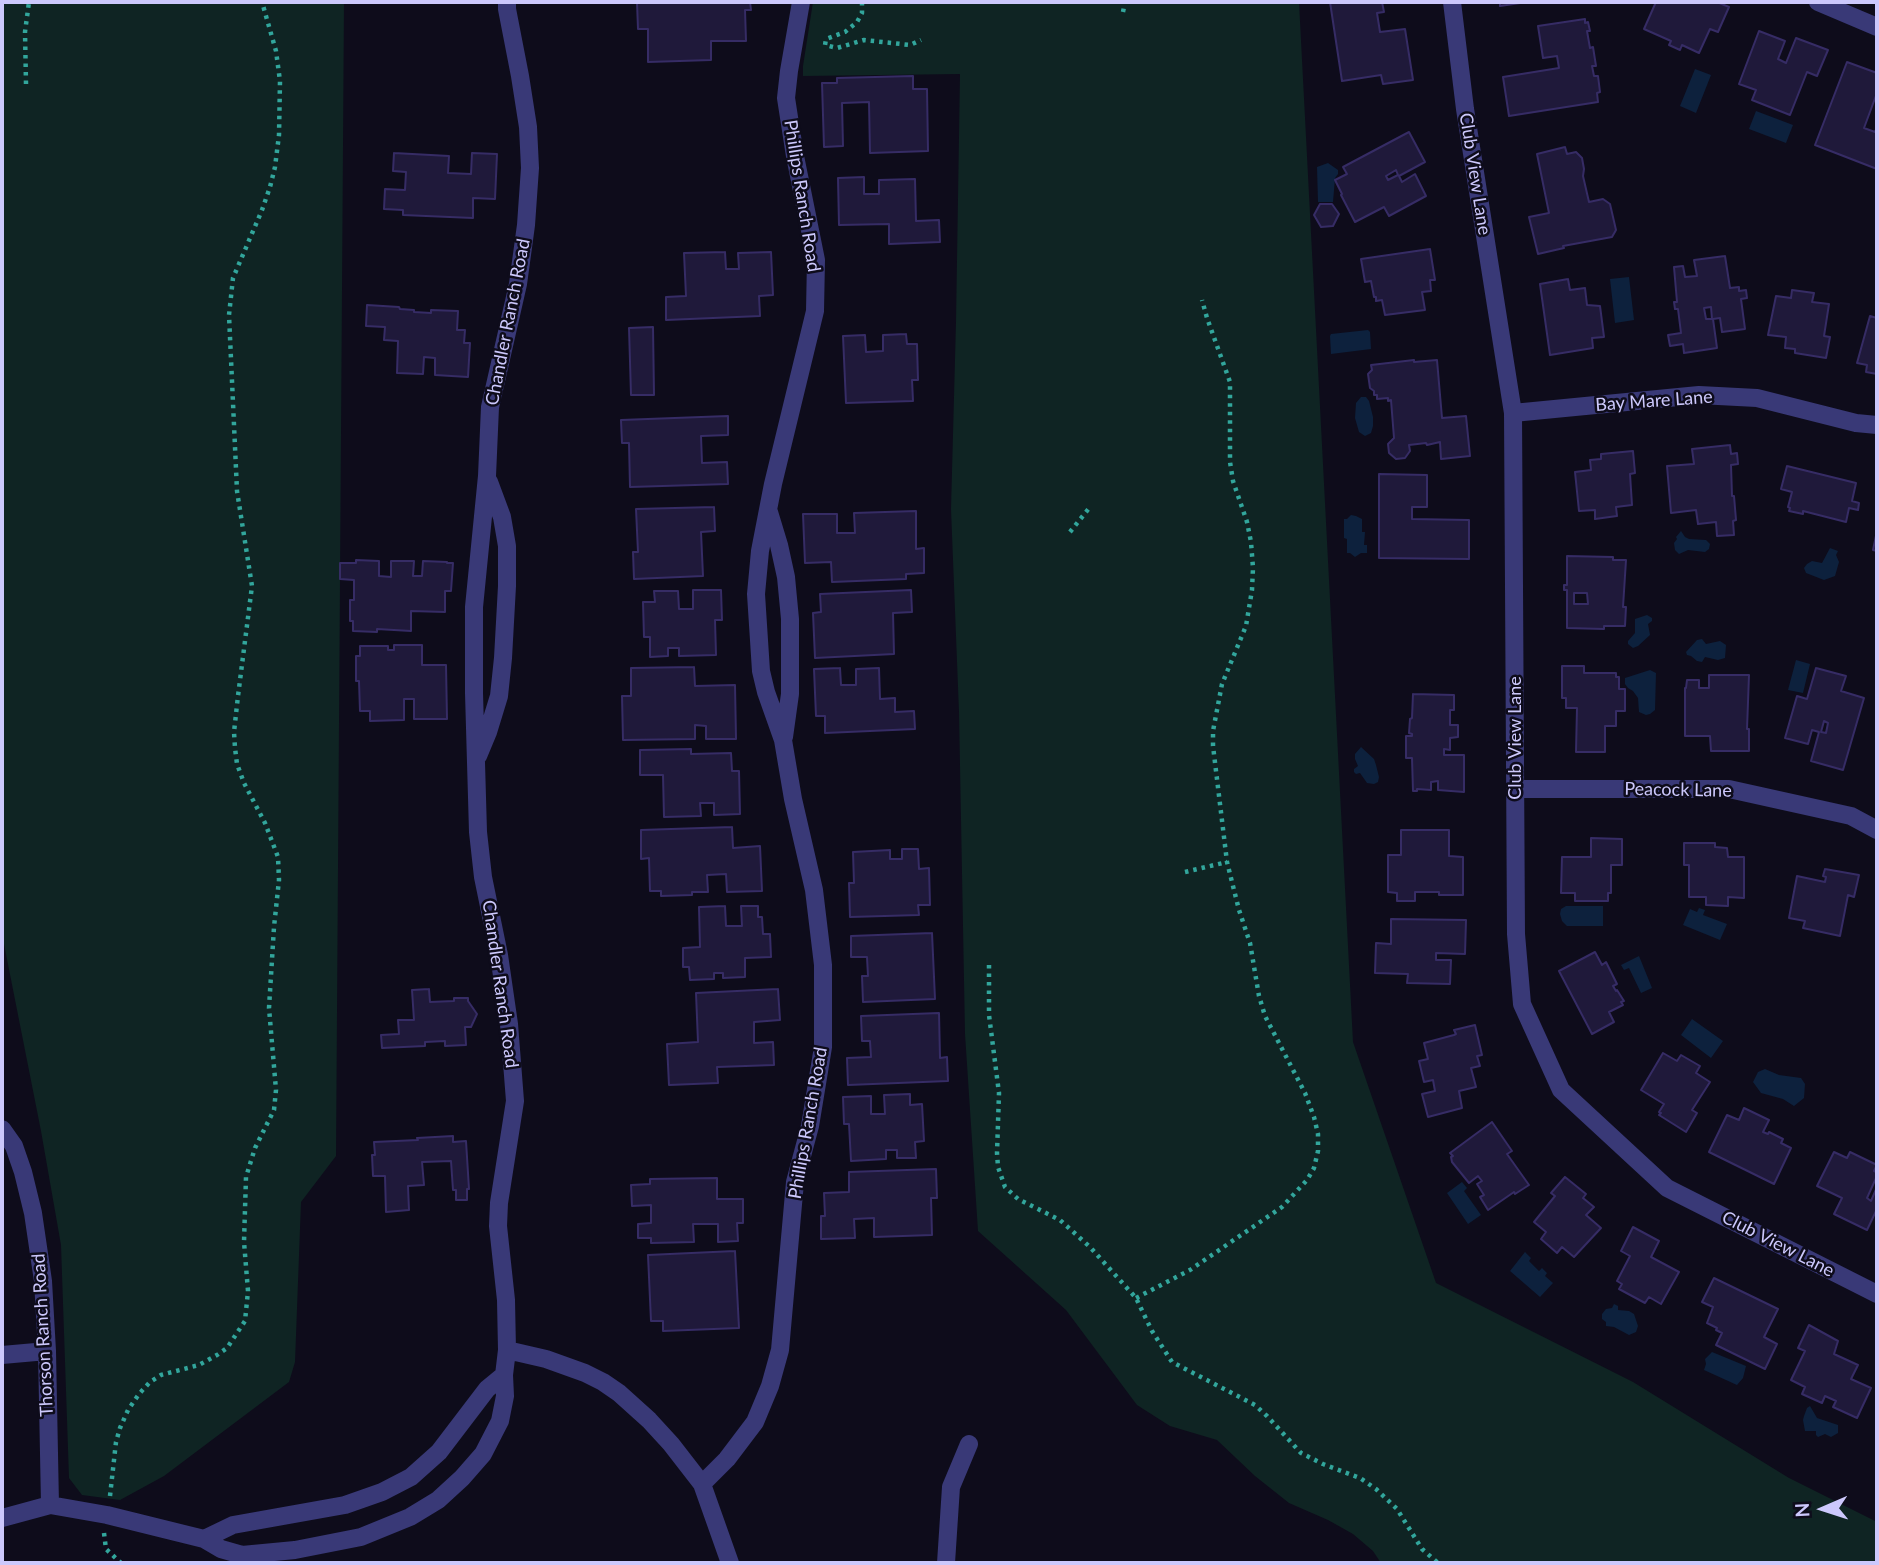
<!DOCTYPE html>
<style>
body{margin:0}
#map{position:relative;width:1879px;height:1565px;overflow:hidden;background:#0e0c1b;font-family:Lato,sans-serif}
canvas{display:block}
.frame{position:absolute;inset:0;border:4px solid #ccc8fc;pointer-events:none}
.north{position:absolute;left:1788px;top:1474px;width:70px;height:70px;-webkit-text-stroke:5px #0e0c1b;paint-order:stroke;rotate:267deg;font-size:19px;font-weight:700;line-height:28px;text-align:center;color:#ccc8fc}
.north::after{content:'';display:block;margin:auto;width:24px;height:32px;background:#ccc8fc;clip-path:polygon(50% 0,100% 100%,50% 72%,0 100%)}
</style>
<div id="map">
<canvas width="1879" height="1565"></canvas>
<div class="frame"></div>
<div class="north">N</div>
</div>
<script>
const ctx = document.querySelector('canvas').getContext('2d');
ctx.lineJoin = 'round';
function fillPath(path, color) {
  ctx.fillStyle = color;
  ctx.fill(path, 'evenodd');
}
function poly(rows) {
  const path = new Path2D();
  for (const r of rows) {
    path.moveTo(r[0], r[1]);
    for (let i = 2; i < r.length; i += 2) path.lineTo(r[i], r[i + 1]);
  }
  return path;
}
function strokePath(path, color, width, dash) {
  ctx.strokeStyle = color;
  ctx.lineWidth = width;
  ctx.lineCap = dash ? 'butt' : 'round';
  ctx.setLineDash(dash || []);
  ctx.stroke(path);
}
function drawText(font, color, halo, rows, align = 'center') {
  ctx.font = font + ' Lato,sans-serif';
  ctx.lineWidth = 5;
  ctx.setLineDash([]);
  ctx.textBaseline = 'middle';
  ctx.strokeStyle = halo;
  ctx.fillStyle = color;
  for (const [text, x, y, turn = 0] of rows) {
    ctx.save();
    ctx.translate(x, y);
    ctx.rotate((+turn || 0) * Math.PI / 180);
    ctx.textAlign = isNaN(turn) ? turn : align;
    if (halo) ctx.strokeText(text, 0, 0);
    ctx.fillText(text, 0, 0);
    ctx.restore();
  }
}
fillPath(poly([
 [2,2,344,2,336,1156,301,1202,295,1362,289,1382,164,1476,120,1500,82,1495,69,1478,61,1245,41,1131,2,934],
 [813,2,1299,2,1353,1042,1436,1283,1633,1382,1789,1478,1877,1522,1877,1563,1381,1563,1373,1551,1353,1534,1328,1520,1289,1503,1255,1476,1217,1440,1170,1426,1137,1405,1066,1310,978,1231,965,1034,959,712,951,509,956,322,960,74,803,76,803,66]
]), '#0f2423');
fillPath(poly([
 [1695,69,1711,75,1696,113,1680,106],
 [1756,111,1793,125,1786,143,1749,129],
 [1328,163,1338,170,1338,174,1335,178,1333,202,1318,202,1317,167],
 [1629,277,1634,320,1615,323,1610,279],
 [1368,330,1370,332,1371,349,1331,354,1330,336,1331,334],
 [1361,397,1366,397,1369,401,1373,417,1373,426,1371,433,1365,436,1359,432,1355,418,1356,403],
 [1351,515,1356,516,1362,519,1362,532,1365,532,1364,545,1367,545,1367,553,1361,553,1355,557,1350,553,1347,553,1347,539,1344,538,1344,519,1347,519],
 [1681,531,1685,537,1689,539,1706,540,1710,544,1709,549,1705,552,1688,550,1679,554,1675,550,1674,543,1677,539,1676,537],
 [1830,548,1838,551,1836,555,1839,562,1835,576,1824,580,1806,573,1804,568,1807,564,1812,561,1822,563],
 [1647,615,1652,618,1652,621,1648,624,1650,635,1638,646,1633,648,1628,644,1628,641,1635,633,1635,619],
 [1702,639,1706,644,1720,641,1726,645,1725,658,1718,660,1705,657,1702,662,1697,661,1691,656,1687,655,1686,652,1697,640],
 [1796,660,1810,664,1803,693,1788,690],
 [1650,670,1656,673,1655,710,1650,714,1646,715,1639,712,1638,698,1633,691,1628,688,1625,684,1625,678],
 [1361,747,1374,759,1376,765,1379,777,1378,782,1374,784,1367,783,1360,773,1356,774,1354,772,1354,769,1358,766,1355,759,1355,754],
 [1566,906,1603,906,1603,926,1567,926,1562,921,1560,914,1561,909],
 [1699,908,1705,910,1703,915,1727,924,1720,940,1683,925,1690,909,1697,912],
 [1639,956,1652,988,1641,993,1629,968,1624,970,1621,965],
 [1692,1019,1723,1041,1711,1058,1681,1035],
 [1765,1069,1779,1075,1801,1078,1805,1084,1804,1098,1794,1106,1783,1099,1761,1093,1753,1082,1758,1072],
 [1462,1182,1467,1188,1464,1191,1481,1215,1468,1224,1447,1193],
 [1525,1252,1531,1258,1529,1261,1539,1271,1542,1268,1547,1273,1545,1276,1553,1283,1540,1297,1510,1271],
 [1614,1304,1618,1306,1618,1310,1629,1311,1634,1314,1638,1326,1636,1332,1629,1335,1614,1327,1606,1326,1606,1322,1602,1319,1602,1314,1606,1309,1612,1308],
 [1712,1352,1746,1366,1743,1378,1737,1385,1704,1370,1706,1364,1705,1359],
 [1810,1406,1817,1418,1838,1425,1838,1433,1831,1437,1825,1434,1818,1437,1816,1435,1816,1431,1805,1431,1803,1420,1804,1416,1807,1408]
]), '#0d213d');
const building = poly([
 [637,2,750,2,751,10,745,10,746,41,711,41,711,60,648,62,648,29,638,29,637,2],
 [1330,2,1382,2,1384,12,1377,13,1380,32,1405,29,1413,80,1383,84,1381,75,1342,81,1330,2],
 [1500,2,1527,2,1500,6,1500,2],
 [1656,2,1717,2,1729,7,1718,32,1710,29,1699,53,1682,45,1680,50,1669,45,1671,41,1644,29,1656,2],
 [1585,19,1585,23,1588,22,1590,31,1587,31,1590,48,1593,47,1596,66,1592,66,1594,76,1598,76,1600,92,1597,93,1598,102,1509,116,1503,77,1559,68,1557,56,1543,58,1538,26,1585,19],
 [1759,31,1785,41,1778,59,1786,63,1796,38,1828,50,1817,76,1807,72,1790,115,1752,100,1756,90,1739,84,1759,31],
 [1847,62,1877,73,1877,93,1864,128,1875,132,1877,127,1877,169,1815,145,1847,62],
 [913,76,913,89,927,89,928,151,870,153,869,102,842,103,843,146,824,147,822,83,837,83,837,78,913,76],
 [1409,132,1425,162,1399,176,1402,182,1415,174,1426,196,1389,216,1384,207,1355,222,1341,195,1342,194,1335,180,1347,174,1343,167,1409,132],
 [1396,170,1398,175,1388,180,1386,176,1396,170],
 [1565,147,1567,154,1576,152,1582,158,1584,169,1583,176,1589,202,1603,199,1610,204,1616,230,1612,237,1563,246,1564,248,1538,254,1529,217,1549,213,1537,154,1565,147],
 [394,153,449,156,448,173,471,174,472,153,497,154,495,199,473,198,473,218,403,215,403,210,384,209,385,189,405,190,406,172,393,171,394,153],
 [864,177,864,194,879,194,879,180,915,179,916,221,939,220,940,242,889,244,889,224,839,225,838,178,864,177],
 [1320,204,1332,204,1339,214,1333,226,1321,227,1314,215,1320,204],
 [1430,249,1435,280,1430,280,1431,291,1422,292,1425,310,1385,315,1382,300,1376,301,1376,297,1374,297,1371,281,1365,282,1361,259,1430,249],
 [725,252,726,269,739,269,738,253,771,252,773,295,759,296,760,316,666,320,666,297,686,296,684,253,725,252],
 [1725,256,1730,288,1739,287,1739,291,1746,290,1747,298,1741,299,1745,329,1722,332,1720,318,1713,319,1717,348,1684,353,1683,344,1670,346,1668,335,1681,333,1678,309,1675,309,1674,302,1677,302,1674,267,1683,266,1685,277,1697,276,1694,260,1725,256],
 [1711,307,1712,319,1706,319,1704,308,1711,307],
 [1568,279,1570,290,1585,288,1587,305,1600,306,1604,337,1592,338,1593,348,1550,355,1540,284,1568,279],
 [1792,290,1814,293,1812,302,1829,304,1824,336,1830,337,1826,358,1795,353,1795,349,1785,348,1786,337,1768,335,1776,296,1791,298,1792,290],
 [367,305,399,307,400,309,414,310,414,312,431,313,431,310,458,311,457,330,465,330,464,343,470,343,468,377,435,375,435,358,424,357,423,374,397,373,398,341,384,340,385,327,366,326,367,305],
 [1870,316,1877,318,1877,316,1877,374,1866,372,1867,365,1857,363,1870,316],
 [653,327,654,395,631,395,629,328,653,327],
 [906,334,907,344,917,344,918,380,912,380,913,401,846,403,843,336,865,335,866,352,883,351,883,335,906,334],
 [1414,360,1414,362,1437,360,1442,418,1466,416,1470,456,1441,459,1440,442,1427,445,1426,443,1409,445,1410,451,1405,458,1396,459,1389,453,1388,444,1394,438,1391,400,1388,401,1388,398,1377,399,1377,395,1374,395,1374,391,1370,388,1368,374,1372,370,1371,365,1414,360],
 [728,416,728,435,701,436,702,463,727,462,728,484,630,487,629,443,622,443,621,420,728,416],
 [1730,445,1731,454,1737,453,1738,464,1731,465,1732,496,1734,496,1736,520,1733,521,1734,535,1717,536,1716,522,1698,524,1696,510,1671,513,1667,466,1694,464,1692,449,1730,445],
 [1633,451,1635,473,1630,474,1632,505,1616,507,1617,516,1595,519,1595,510,1579,511,1575,472,1591,470,1590,460,1601,459,1601,454,1633,451],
 [1787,466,1856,483,1852,501,1859,503,1858,510,1849,508,1846,522,1803,511,1803,514,1789,511,1790,508,1788,507,1792,492,1781,489,1787,466],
 [1379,474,1427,475,1427,507,1412,507,1412,519,1469,520,1469,559,1379,558,1379,474],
 [714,507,715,531,701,532,703,576,634,579,633,552,638,552,636,509,714,507],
 [916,511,916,549,924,548,924,573,906,574,906,579,832,582,831,562,805,563,803,514,837,514,837,533,855,533,854,513,916,511],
 [1877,531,1877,551,1873,550,1877,531],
 [1567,556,1613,557,1613,560,1626,560,1623,607,1626,607,1625,626,1604,626,1604,629,1567,628,1567,590,1564,590,1564,585,1567,585,1567,556],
 [1574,593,1587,593,1588,604,1574,604,1574,593],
 [356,560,379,561,379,576,391,577,391,561,414,561,413,576,422,576,423,561,447,562,447,563,453,563,451,591,445,591,445,612,411,611,411,631,377,629,377,632,353,631,353,621,350,621,350,600,354,600,354,580,340,579,340,563,356,563,356,560],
 [693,590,721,590,722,620,715,620,716,655,679,656,679,648,668,648,668,656,650,657,650,637,644,637,643,602,655,602,654,591,678,591,679,609,693,609,693,590],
 [911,590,912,612,893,613,894,654,815,658,813,613,821,612,820,594,911,590],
 [394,645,422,645,422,665,446,665,447,719,414,719,414,699,404,699,404,720,370,721,370,711,360,711,359,681,356,681,356,656,360,656,360,646,388,646,388,650,394,650,394,645],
 [1562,666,1584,666,1584,673,1616,673,1616,677,1619,677,1619,689,1625,689,1625,711,1616,711,1616,726,1605,726,1605,752,1576,752,1577,708,1566,708,1566,698,1562,698,1562,666],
 [694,667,695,686,735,685,736,739,706,739,706,726,695,725,695,739,623,740,622,696,631,696,631,668,694,667],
 [840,668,841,685,856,685,856,669,879,668,880,699,895,698,895,712,914,711,915,729,825,733,825,716,816,716,814,669,840,668],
 [1816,668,1846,676,1841,691,1864,698,1843,770,1811,761,1819,732,1812,730,1808,744,1785,738,1797,696,1807,699,1816,668],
 [1824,721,1828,723,1826,733,1821,732,1824,721],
 [1709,675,1749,675,1747,729,1749,729,1749,751,1711,751,1710,736,1685,736,1685,688,1686,688,1687,680,1699,680,1699,688,1709,688,1709,675],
 [1413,694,1454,695,1454,710,1450,710,1450,725,1458,725,1458,737,1450,738,1450,750,1444,749,1444,755,1464,755,1464,792,1438,790,1438,781,1431,782,1431,790,1417,789,1417,791,1413,791,1412,758,1406,758,1406,736,1412,736,1412,734,1409,733,1410,719,1412,718,1413,694],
 [691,749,691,754,731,753,732,771,739,771,740,814,714,815,714,803,700,803,701,816,664,817,663,775,640,775,640,750,691,749],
 [732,827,733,848,760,846,762,891,727,892,726,874,707,875,708,892,692,892,692,895,661,896,661,891,650,891,649,858,641,859,641,830,732,827],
 [1401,830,1449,830,1449,856,1463,857,1463,895,1439,895,1439,892,1415,892,1415,901,1397,901,1397,893,1388,892,1388,855,1401,855,1401,830],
 [1591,838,1622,839,1622,865,1611,865,1611,893,1608,893,1608,901,1575,901,1575,893,1561,893,1562,857,1591,857,1591,838],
 [1684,843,1715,843,1715,847,1727,848,1728,857,1744,857,1744,898,1728,897,1728,906,1706,905,1706,897,1689,897,1689,865,1684,865,1684,843],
 [902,849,918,849,919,869,929,868,930,905,918,905,919,915,850,917,849,883,854,883,853,852,890,850,890,859,902,859,902,849],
 [1825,869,1859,875,1854,897,1848,895,1840,936,1803,928,1805,921,1789,918,1797,876,1825,882,1826,877,1823,876,1825,869],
 [725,906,726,926,742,926,741,906,758,906,758,917,762,917,763,934,770,934,771,957,745,958,745,977,723,978,723,973,714,973,714,979,690,980,689,967,683,967,683,948,700,947,699,907,725,906],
 [1391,919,1466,920,1465,954,1436,953,1436,960,1451,960,1450,984,1407,983,1408,974,1375,973,1376,943,1391,944,1391,919],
 [932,933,935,999,863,1002,862,976,868,976,867,957,851,957,851,936,932,933],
 [1595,952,1602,965,1606,962,1617,984,1613,986,1616,991,1617,990,1624,1001,1621,1002,1623,1005,1609,1012,1614,1022,1592,1034,1559,971,1595,952],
 [429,989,430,1002,454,1001,454,998,468,998,468,1001,477,1014,471,1027,465,1027,466,1045,445,1046,445,1041,425,1042,425,1046,382,1048,381,1035,399,1034,398,1020,414,1020,412,990,429,989],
 [778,989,780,1020,754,1022,754,1043,773,1042,774,1065,717,1067,718,1083,669,1085,667,1044,698,1042,696,993,778,989],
 [939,1013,940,1058,947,1057,948,1081,848,1085,847,1058,871,1057,870,1041,862,1041,861,1016,939,1013],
 [1475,1025,1482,1055,1477,1056,1480,1066,1471,1068,1476,1087,1459,1091,1462,1108,1428,1117,1422,1094,1435,1091,1433,1080,1424,1082,1419,1061,1428,1059,1424,1043,1454,1035,1456,1034,1454,1030,1475,1025],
 [1663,1053,1677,1061,1681,1055,1700,1066,1696,1073,1710,1082,1692,1110,1697,1113,1686,1132,1659,1115,1661,1113,1659,1112,1664,1104,1641,1090,1663,1053],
 [910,1094,910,1105,922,1104,924,1141,915,1142,916,1158,897,1158,897,1150,886,1150,886,1159,851,1161,849,1124,844,1124,843,1097,871,1096,871,1114,885,1114,884,1095,910,1094],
 [1744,1108,1769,1120,1763,1132,1768,1134,1769,1132,1783,1139,1781,1143,1791,1148,1774,1184,1709,1152,1727,1115,1739,1120,1744,1108],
 [1492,1122,1512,1151,1507,1154,1529,1185,1515,1194,1514,1192,1488,1210,1480,1197,1484,1195,1477,1184,1482,1181,1478,1176,1469,1183,1452,1162,1451,1157,1453,1156,1450,1153,1492,1122],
 [453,1136,453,1142,466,1141,469,1189,467,1189,467,1200,456,1200,456,1190,453,1190,451,1161,422,1162,424,1185,408,1186,409,1210,386,1212,385,1176,373,1176,372,1155,375,1155,374,1142,418,1140,417,1138,453,1136],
 [1834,1152,1847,1158,1850,1152,1877,1165,1874,1171,1877,1173,1877,1176,1867,1198,1871,1201,1877,1187,1877,1209,1867,1230,1834,1214,1842,1198,1817,1186,1834,1152],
 [936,1169,937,1198,931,1198,932,1235,874,1237,874,1218,854,1219,855,1238,821,1239,821,1216,825,1216,824,1193,849,1192,849,1172,936,1169],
 [1565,1177,1586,1194,1583,1198,1594,1207,1586,1215,1601,1228,1574,1257,1562,1247,1557,1253,1541,1239,1546,1232,1534,1222,1555,1196,1551,1193,1565,1177],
 [717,1178,717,1199,743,1199,743,1223,737,1223,738,1241,718,1242,718,1224,693,1224,694,1242,651,1243,651,1238,638,1238,638,1224,651,1223,651,1205,632,1206,631,1185,650,1184,650,1179,717,1178],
 [1633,1227,1659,1241,1651,1257,1679,1272,1661,1304,1649,1297,1645,1303,1619,1289,1622,1284,1617,1281,1630,1256,1621,1251,1633,1227],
 [735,1251,739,1328,663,1331,663,1321,651,1321,648,1255,735,1251],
 [1714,1278,1778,1309,1764,1337,1777,1344,1765,1369,1716,1345,1722,1333,1716,1330,1717,1328,1707,1323,1713,1307,1702,1302,1714,1278],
 [1809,1325,1838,1341,1834,1354,1858,1365,1851,1379,1871,1388,1857,1418,1833,1407,1836,1401,1825,1396,1822,1403,1802,1394,1805,1387,1791,1380,1805,1351,1798,1348,1809,1325]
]);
fillPath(building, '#1f193a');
strokePath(building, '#362c65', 2);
strokePath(poly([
 [862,2,862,13,857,22,845,32,826,39,825,45,837,48,864,40,910,45,921,40],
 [1123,12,1125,2],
 [26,84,25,32,29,2],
 [1070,532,1090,507],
 [1185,872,1227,862],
 [989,965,989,1015,999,1093,997,1153,998,1167,1005,1187,1018,1199,1060,1220,1090,1247,1136,1298,1152,1331,1172,1362,1255,1405,1267,1416,1301,1453,1323,1464,1360,1478,1376,1489,1397,1509,1422,1549,1438,1563],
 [1136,1298,1190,1270,1282,1207,1307,1180,1314,1168,1318,1151,1318,1134,1314,1117,1305,1093,1265,1016,1259,996,1250,943,1239,910,1227,862,1213,746,1213,731,1222,684,1246,626,1252,590,1253,568,1251,542,1247,522,1233,481,1230,462,1230,382,1207,318,1202,300],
 [110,1496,116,1442,120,1428,128,1410,139,1394,150,1382,161,1375,199,1365,217,1355,227,1348,245,1321,248,1291,244,1242,246,1177,255,1148,274,1110,276,1090,269,1008,274,927,279,880,278,857,265,823,244,783,237,764,235,748,234,732,238,696,252,586,237,491,229,315,233,278,262,210,270,187,275,167,279,135,280,81,276,51,262,2],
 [104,1533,106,1549,121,1563]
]), '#32a69c', 4.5, [3.5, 5]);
strokePath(poly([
 [1452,2,1465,109,1513,413,1516,934,1522,1004,1561,1090,1667,1188,1877,1294],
 [1818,2,1877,27],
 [1513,413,1699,395,1757,398,1856,423,1877,425],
 [769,512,779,545,786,577,790,619,790,694,784,737],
 [478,756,488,732,499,696,503,658,507,586,507,546,502,517,489,482],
 [1515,789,1729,789,1851,816,1877,830],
 [2,1129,14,1146,23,1172,33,1213,43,1281,47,1351,50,1505],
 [507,1350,546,1359,585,1373,603,1382,619,1393,649,1420,671,1444,702,1484,730,1563],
 [2,1355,47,1351],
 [702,1484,727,1459,755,1422,770,1386,780,1350,795,1182,810,1126,823,1047,823,965,814,890,793,799,783,740,766,692,761,671,756,594,760,551,773,484,815,311,816,260,795,156,786,98,789,71,801,2],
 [2,1518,50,1505,107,1515,204,1539,221,1549,242,1555,295,1550,361,1537,410,1517,438,1500,462,1478,483,1454,500,1421,505,1396,504,1375,507,1350,506,1300,498,1226,499,1203,515,1101,509,1024,499,955,483,877,478,832,474,693,474,607,487,476,490,407,518,284,526,225,530,168,528,127,520,76,507,9,507,2],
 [204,1539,233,1525,345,1505,382,1492,411,1477,439,1452,487,1389,504,1375],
 [946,1563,951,1487,969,1444]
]), '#393977', 18);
drawText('18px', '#ccc8fc', '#0e0c1b', [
 ["Club View Lane",1475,174,81],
 ["Phillips Ranch Road",802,196,81],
 ["Chandler Ranch Road",508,322,-79],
 ["Bay Mare Lane",1654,401,-4],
 ["Club View Lane",1515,738,-90],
 ["Peacock Lane",1678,790,1],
 ["Chandler Ranch Road",500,984,82],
 ["Phillips Ranch Road",808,1123,-80],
 ["Club View Lane",1778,1244,27],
 ["Thorson Ranch Road",43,1335,-93]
]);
</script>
